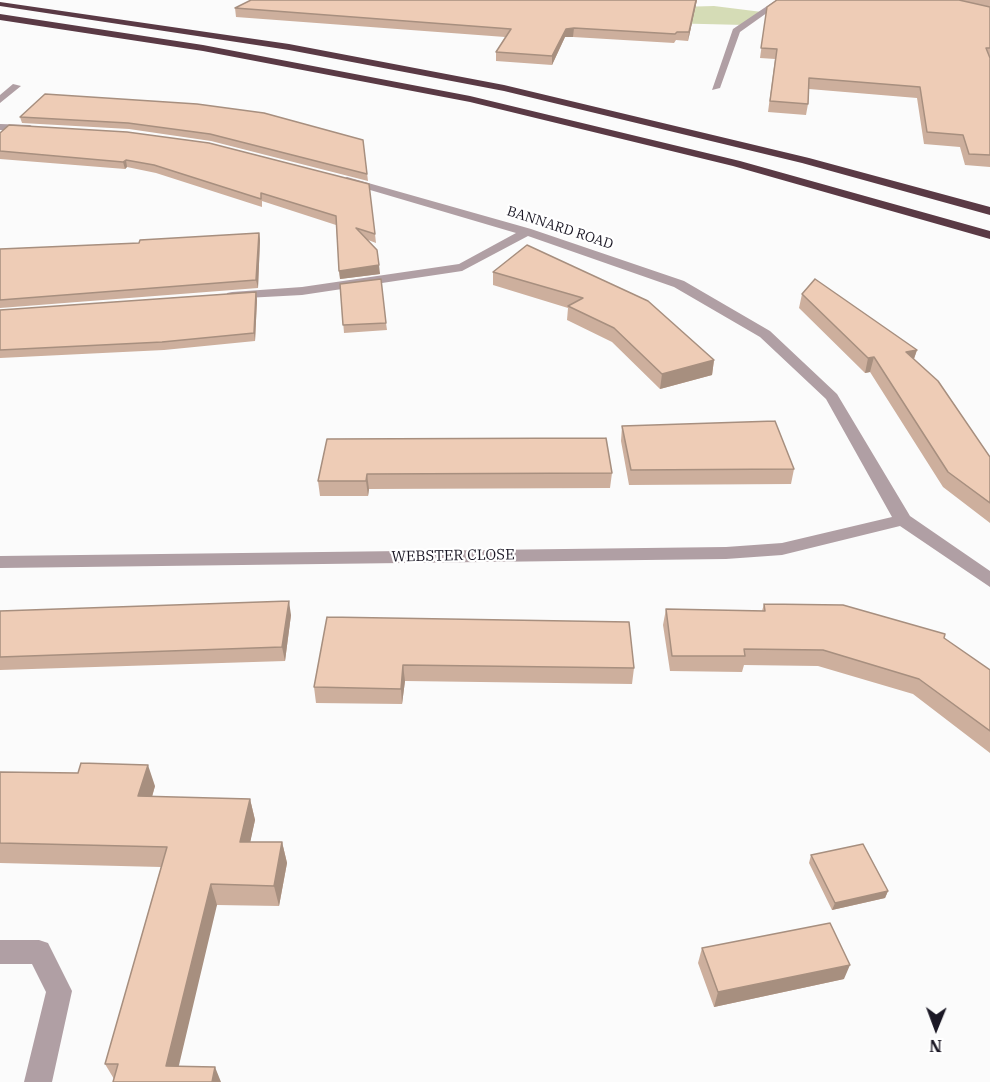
<!DOCTYPE html>
<style>
body{margin:0}
#map{position:relative;width:990px;height:1082px;overflow:hidden;background:#fbfbfb;font-family:"IBM Plex Serif",serif}
canvas{display:block}
.north{position:absolute;left:906px;top:998px;width:60px;height:60px;-webkit-text-stroke:4px #fff;paint-order:stroke;rotate:181deg;font-size:16px;font-weight:700;line-height:24px;text-align:center;color:#1a1724}
.north::after{content:'';display:block;margin:auto;width:21px;height:27px;background:#1a1724;clip-path:polygon(50% 0,100% 100%,50% 72%,0 100%)}
</style>
<div id="map">
<canvas width="990" height="1082"></canvas>
<div class="north">N</div>
</div>
<script>
const ctx = document.querySelector('canvas').getContext('2d');
ctx.lineJoin = 'round';
function fillPath(path, color) {
  ctx.fillStyle = color;
  ctx.fill(path, 'evenodd');
}
function poly(rows) {
  const path = new Path2D();
  for (const r of rows) {
    path.moveTo(r[0], r[1]);
    for (let i = 2; i < r.length; i += 2) path.lineTo(r[i], r[i + 1]);
  }
  return path;
}
function strokePath(path, color, width, dash) {
  ctx.strokeStyle = color;
  ctx.lineWidth = width;
  ctx.lineCap = dash ? 'butt' : 'round';
  ctx.setLineDash(dash || []);
  ctx.stroke(path);
}
function drawText(font, color, halo, rows, align = 'center') {
  ctx.font = font + ' "IBM Plex Serif",serif';
  ctx.lineWidth = 4.5;
  ctx.setLineDash([]);
  ctx.textBaseline = 'middle';
  ctx.strokeStyle = halo;
  ctx.fillStyle = color;
  for (const [text, x, y, turn = 0] of rows) {
    ctx.save();
    ctx.translate(x, y);
    ctx.rotate((+turn || 0) * Math.PI / 180);
    ctx.textAlign = isNaN(turn) ? turn : align;
    if (halo) ctx.strokeText(text, 0, 0);
    ctx.fillText(text, 0, 0);
    ctx.restore();
  }
}
fillPath(poly([
 [491,0,589,0,679,7,714,6,762,12,745,25,621,22]
]), '#d5dcb6');
fillPath(poly([
 [776,0,785,0,740,32,720,88,712,90,733,29,776,0],
 [13,84,21,86,0,103,0,95,13,84],
 [0,124,30,125,35,128,30,131,0,130,0,124],
 [347,177,531,229,684,281,770,331,837,394,910,516,990,571,990,587,900,526,782,555,726,559,0,568,0,556,726,547,782,543,892,517,826,399,760,337,674,287,528,236,462,271,302,295,227,299,227,293,232,292,302,287,459,264,516,233,343,182,341,180,347,177],
 [0,940,39,940,48,943,72,991,52,1082,24,1082,46,992,32,964,0,964,0,940]
]), '#b09fa4');
fillPath(poly([
 [0,2,289,44,504,85,809,158,990,207,990,215,802,163,504,91,289,50,0,6,0,2],
 [0,14,203,45,470,96,740,161,990,231,990,239,733,166,470,102,203,51,0,20,0,14]
]), '#5a3a45');
fillPath(poly([
 [251,0,697,0,688,41,676,40,674,43,573,37,565,37,552,65,496,61,496,52,505,37,236,17,235,8],
 [777,0,990,0,990,167,965,165,960,147,924,144,917,98,809,89,808,104,806,115,768,112,775,59,760,58,767,7],
 [264,113,363,140,368,181,211,141,129,129,22,123,20,117],
 [0,133,209,143,375,234,376,243,368,240,380,274,340,279,336,225,262,201,262,207,156,173,127,167,125,169,0,159],
 [259,233,260,240,258,288,0,308,0,249,139,243],
 [527,245,714,360,712,375,660,389,612,342,567,320,568,308,493,285,493,272],
 [340,284,386,323,387,330,344,333],
 [256,292,257,300,255,341,164,350,0,358,0,310],
 [802,294,917,350,914,359,990,457,990,523,943,487,870,372,865,373,799,308],
 [622,426,794,469,791,484,629,485,621,441],
 [327,439,612,473,610,488,369,489,368,496,320,496,318,481],
 [764,604,944,638,990,670,990,753,913,694,818,666,744,665,742,672,670,671,663,625,666,609,762,611],
 [0,611,291,615,285,661,0,670],
 [327,617,634,668,632,684,405,681,402,704,316,703,314,687],
 [0,772,155,786,152,797,250,799,255,820,250,842,282,842,287,863,279,906,217,905,114,1079,105,1064,161,867,0,863],
 [811,855,888,891,885,898,832,910,809,863],
 [702,948,844,979,714,1007,698,963]
]), '#cdaf9d');
fillPath(poly([
 [696,0,697,0,688,41,689,32],
 [574,28,573,37,565,37,552,65,552,56,566,29],
 [126,160,127,167,125,169,123,162],
 [259,233,260,240,258,288,256,280],
 [379,265,380,274,340,279,339,271],
 [256,292,257,300,255,341,254,333],
 [917,350,912,364,906,352],
 [874,357,870,372,865,373,868,358],
 [714,360,712,375,660,389,662,374],
 [367,474,369,489,368,496,366,481],
 [289,601,291,615,285,661,282,647],
 [403,665,405,681,402,704,401,689],
 [148,765,155,786,146,817,138,796],
 [250,799,255,820,246,862,240,842],
 [282,842,287,863,279,906,274,886],
 [211,884,217,905,175,1082,166,1066],
 [888,891,885,898,832,910,835,903],
 [850,965,844,979,714,1007,718,992],
 [215,1067,221,1082,212,1082]
]), '#a78f7f');
const building = poly([
 [251,0,696,0,689,32,677,32,675,34,574,28,566,29,552,56,496,52,511,29,235,8,251,0],
 [777,0,959,0,990,7,990,48,986,48,990,58,990,155,969,154,963,135,927,132,920,87,809,78,808,104,770,101,777,49,761,48,767,7,777,0],
 [45,94,197,104,264,113,363,140,367,174,210,134,128,123,20,117,45,94],
 [9,125,127,132,209,143,369,184,375,234,356,228,377,250,379,265,339,271,336,216,261,193,261,199,154,165,126,160,123,162,0,151,0,133,9,125],
 [259,233,256,280,0,300,0,249,139,243,140,240,259,233],
 [527,245,648,301,714,360,662,374,614,328,568,306,583,298,493,272,527,245],
 [381,279,386,323,343,325,340,284,381,279],
 [815,279,917,350,906,352,938,381,990,457,990,503,948,472,874,357,868,358,802,294,815,279],
 [256,292,254,333,162,342,0,350,0,310,256,292],
 [775,421,794,469,631,470,622,426,775,421],
 [606,438,612,473,367,474,366,481,318,481,327,439,606,438],
 [289,601,282,647,0,657,0,611,289,601],
 [764,604,843,605,945,634,944,638,990,670,990,731,919,679,823,650,744,649,745,656,672,656,666,609,765,611,764,604],
 [327,617,629,622,634,668,403,665,401,689,314,687,327,617],
 [81,763,148,765,138,796,250,799,240,842,282,842,274,886,211,884,166,1066,215,1067,212,1082,113,1082,118,1064,105,1064,167,847,0,843,0,772,78,773,81,763],
 [863,844,888,891,835,903,811,855,863,844],
 [830,923,850,965,718,992,702,948,830,923]
]);
fillPath(building, '#eeccb6');
strokePath(building, '#a78f7f', 1.5);
drawText('14px', '#1a1724', '#fff', [
 ["BANNARD ROAD",560,228,18]
]);
drawText('15px', '#1a1724', '#fff', [
 ["WEBSTER CLOSE",453,556,-1]
]);
</script>
